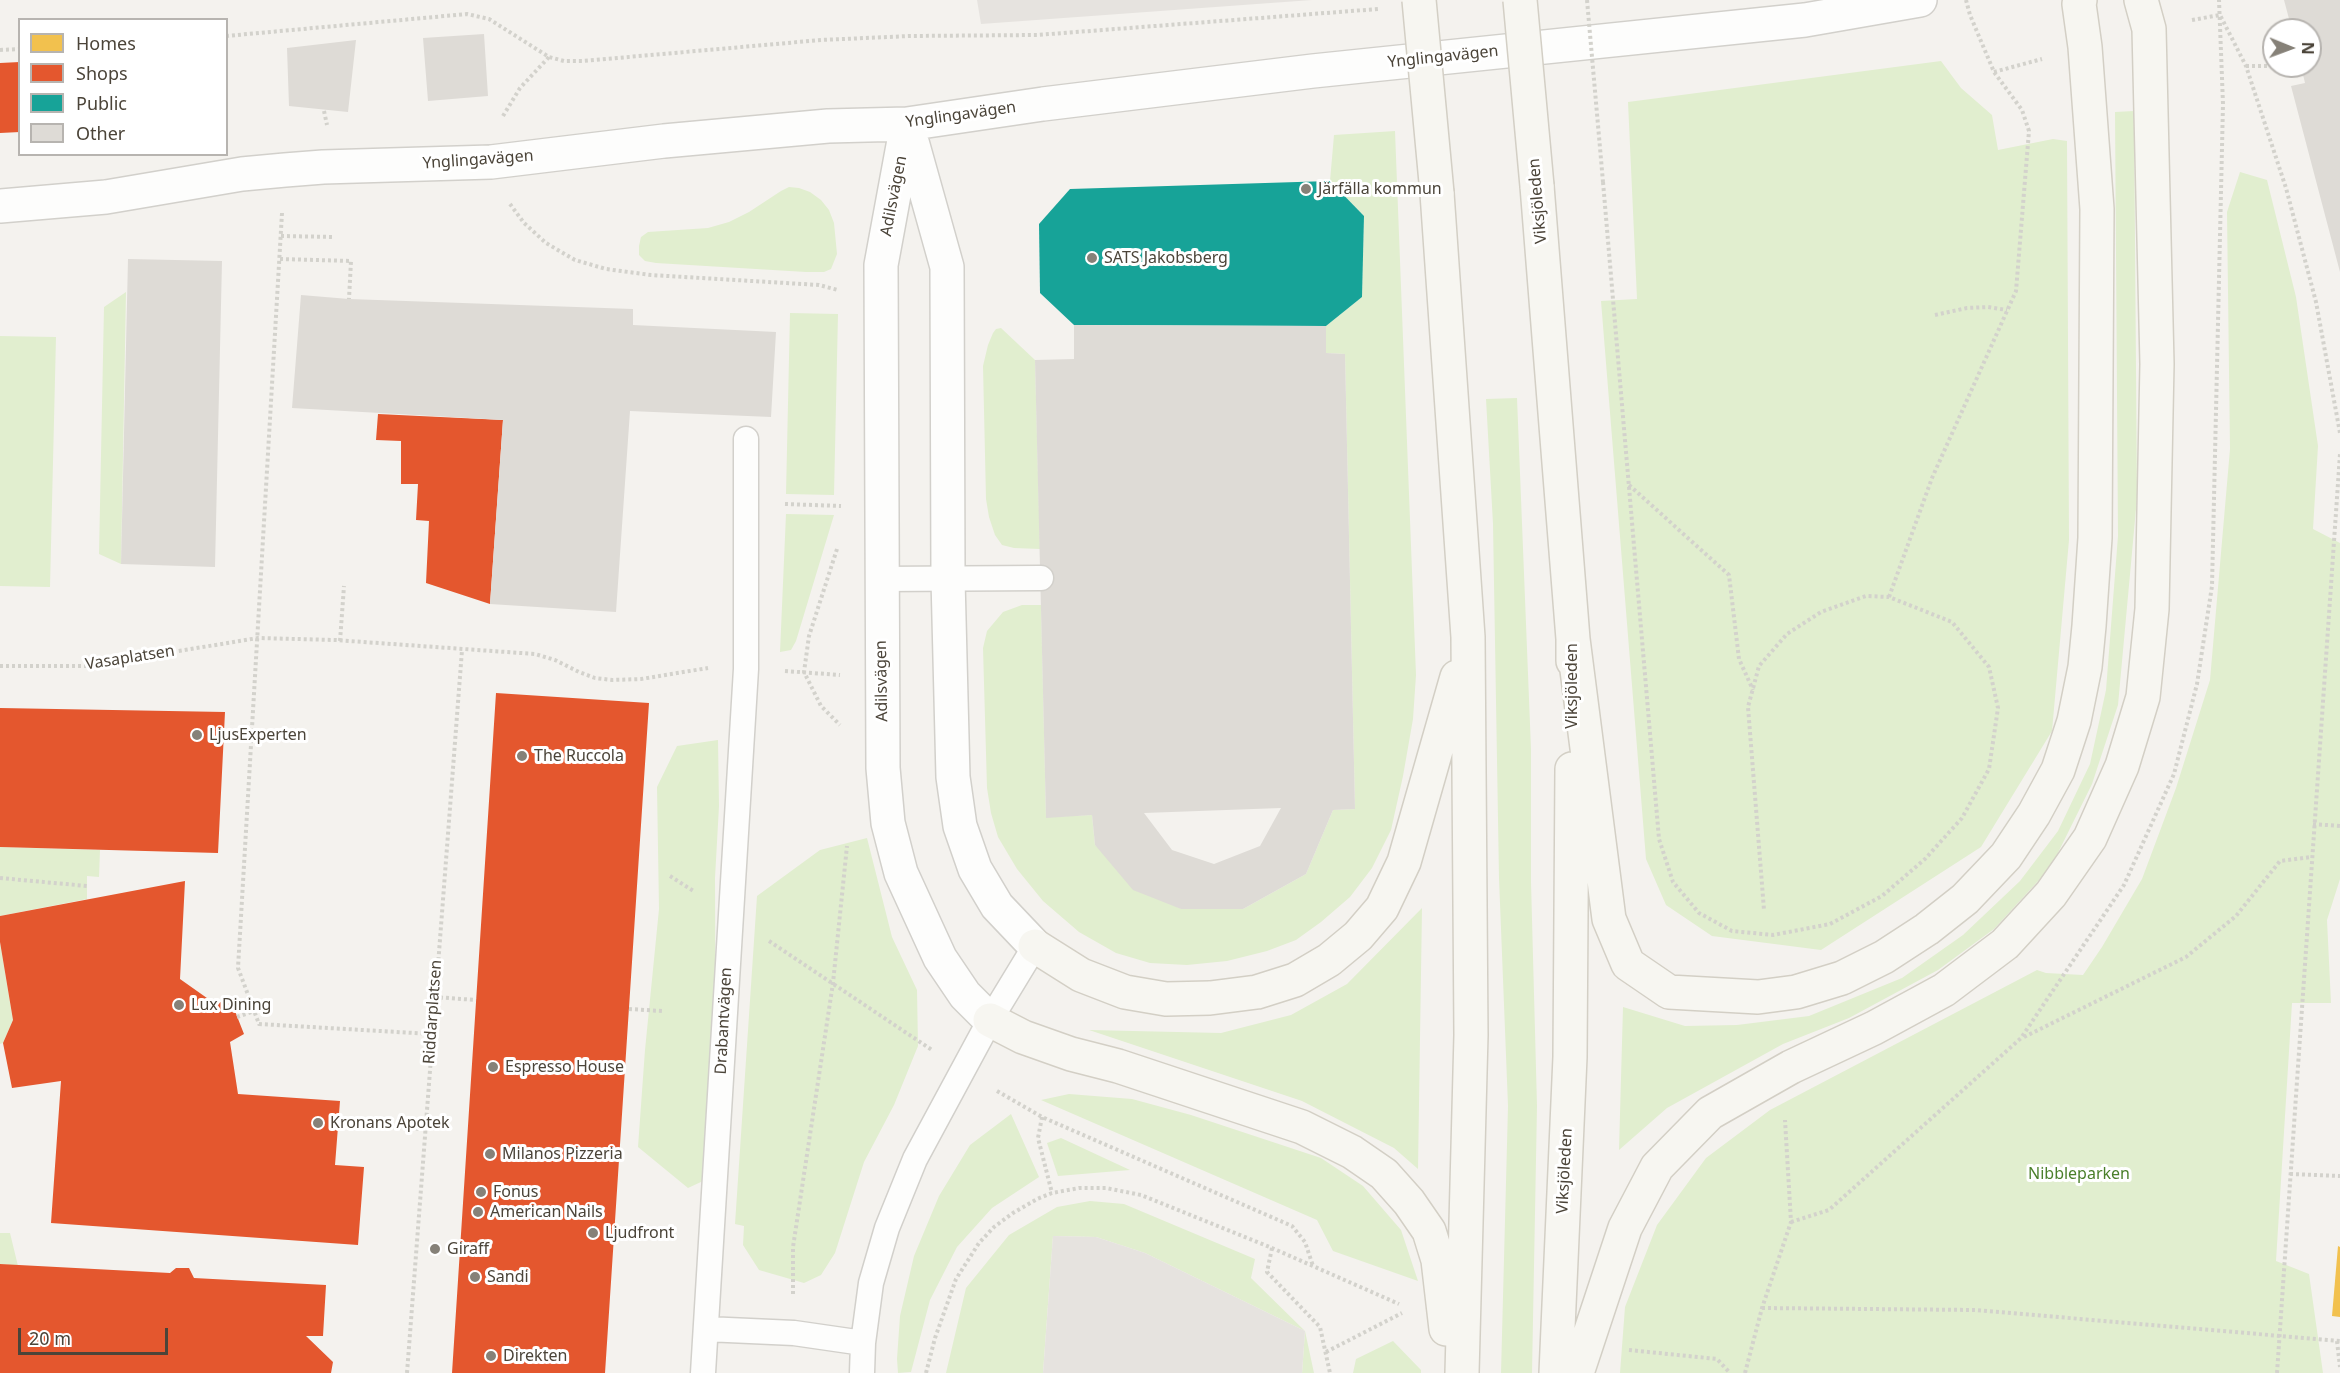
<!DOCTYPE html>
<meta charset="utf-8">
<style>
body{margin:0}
#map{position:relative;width:2340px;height:1373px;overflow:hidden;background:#f4f2ee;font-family:"Noto Sans",sans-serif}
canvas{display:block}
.legend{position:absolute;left:18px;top:18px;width:210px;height:138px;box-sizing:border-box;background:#fff;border:2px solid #b7b4b0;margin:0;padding:8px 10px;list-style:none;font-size:18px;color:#4b4439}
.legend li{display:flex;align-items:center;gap:12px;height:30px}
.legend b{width:30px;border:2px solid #b7b4b0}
.north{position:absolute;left:2262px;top:18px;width:60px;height:60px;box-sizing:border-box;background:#fff;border:2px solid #b7b4b0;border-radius:50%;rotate:91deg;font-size:16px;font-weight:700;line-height:24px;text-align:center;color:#4b4439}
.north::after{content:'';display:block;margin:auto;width:21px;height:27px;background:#868178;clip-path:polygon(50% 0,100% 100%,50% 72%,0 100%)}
.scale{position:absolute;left:18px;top:1328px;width:150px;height:27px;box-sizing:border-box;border:3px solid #4b4439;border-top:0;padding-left:8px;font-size:18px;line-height:21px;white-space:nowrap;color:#4b4439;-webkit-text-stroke:4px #fff;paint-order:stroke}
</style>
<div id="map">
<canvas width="2340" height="1373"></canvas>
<ul class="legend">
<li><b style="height:16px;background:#f2c14e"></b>Homes</li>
<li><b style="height:16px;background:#e4572e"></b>Shops</li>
<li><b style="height:16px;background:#17a398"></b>Public</li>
<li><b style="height:16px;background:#dedbd6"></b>Other</li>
</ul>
<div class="north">N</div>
<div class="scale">20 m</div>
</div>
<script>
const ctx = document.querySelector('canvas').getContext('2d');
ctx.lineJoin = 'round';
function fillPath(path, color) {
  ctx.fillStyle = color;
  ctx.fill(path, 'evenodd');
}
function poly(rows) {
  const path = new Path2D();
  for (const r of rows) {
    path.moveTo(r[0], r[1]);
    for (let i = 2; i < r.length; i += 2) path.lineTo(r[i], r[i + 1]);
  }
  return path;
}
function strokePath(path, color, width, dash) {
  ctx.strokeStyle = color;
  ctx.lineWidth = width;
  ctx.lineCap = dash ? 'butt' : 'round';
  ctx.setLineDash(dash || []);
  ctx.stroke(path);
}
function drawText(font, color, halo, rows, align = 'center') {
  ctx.font = font + ' "Noto Sans",sans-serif';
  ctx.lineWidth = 6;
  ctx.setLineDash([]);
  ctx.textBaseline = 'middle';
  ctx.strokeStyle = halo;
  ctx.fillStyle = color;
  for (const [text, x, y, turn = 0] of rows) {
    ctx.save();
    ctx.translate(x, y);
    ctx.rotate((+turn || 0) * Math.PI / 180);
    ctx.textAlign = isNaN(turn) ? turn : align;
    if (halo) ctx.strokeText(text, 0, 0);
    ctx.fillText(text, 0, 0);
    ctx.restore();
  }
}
fillPath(poly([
 [1941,61,1961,88,1992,115,1998,150,2053,139,2067,141,2069,540,2052,731,1981,847,1821,950,1712,936,1666,905,1646,859,1601,301,1637,299,1628,102],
 [2134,111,2137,498,2118,705,2092,784,2051,867,1994,929,1938,970,1849,1018,1783,1044,1667,1108,1619,1150,1623,1007,1685,1026,1737,1025,1809,1016,1902,978,1963,935,2020,881,2058,831,2090,764,2106,690,2118,536,2115,112],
 [1395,131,1416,675,1413,719,1403,776,1391,830,1372,868,1350,897,1321,922,1296,940,1267,951,1227,961,1187,965,1150,963,1116,953,1079,932,1043,901,1017,869,998,837,991,813,987,788,983,648,987,631,1003,612,1022,605,1041,605,1046,817,1092,815,1095,845,1181,909,1243,909,1306,874,1333,810,1355,809,1345,354,1326,353,1326,326,1362,297,1364,216,1330,181,1334,135],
 [2240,172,2267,180,2296,297,2318,446,2313,529,2340,543,2340,879,2327,920,2331,1003,2292,1003,2276,1261,2309,1274,2323,1373,1620,1373,1625,1307,1657,1225,1706,1158,1770,1110,2037,970,2046,973,2083,975,2102,947,2142,879,2176,788,2210,680,2230,449,2227,212],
 [789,187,799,188,810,192,821,200,829,210,834,223,837,254,831,269,824,272,806,272,656,263,645,261,639,255,639,246,641,237,648,232,708,228,729,222,749,212,781,191],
 [126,292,121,564,99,554,104,307],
 [790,313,838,314,834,495,786,494],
 [1001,328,1035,360,1040,549,1014,548,1002,545,995,535,989,517,986,499,983,366,988,345,993,333,996,329],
 [0,336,56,337,50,587,0,586],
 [1517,398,1531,749,1531,882,1537,1106,1532,1373,1501,1373,1508,1106,1499,878,1493,524,1486,399],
 [786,514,834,515,796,641,791,650,780,652],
 [718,740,719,806,715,878,716,1175,688,1188,638,1147,645,1050,659,909,657,787,677,746],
 [867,838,892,937,917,990,918,1046,894,1105,864,1162,835,1253,821,1275,804,1283,759,1270,743,1245,744,1226,735,1224,757,896,820,850],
 [0,847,100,850,99,877,87,876,87,899,0,916],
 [1422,908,1418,1169,1394,1148,1302,1101,1089,1030,1221,1033,1291,1015,1347,984],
 [0,942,13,1020,3,1043,0,1044],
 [1069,1094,1132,1099,1191,1115,1321,1158,1363,1186,1401,1230,1418,1281,1333,1251,1317,1220,1041,1100],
 [1011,1114,1039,1177,992,1208,957,1247,930,1300,911,1372,898,1373,897,1359,900,1316,914,1256,939,1196,970,1145],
 [1061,1138,1130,1170,1058,1176,1047,1143],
 [1090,1201,1124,1204,1255,1259,1251,1278,1305,1331,1314,1373,1302,1373,1305,1331,1145,1253,1096,1237,1053,1236,1043,1373,946,1373,966,1288,1009,1235,1057,1207],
 [0,1233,10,1233,18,1266,0,1264],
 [1393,1341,1421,1370,1421,1373,1353,1373,1356,1359]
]), '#e1eecf');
fillPath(poly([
 [977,0,1312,0,981,24],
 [1053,1236,1096,1237,1145,1253,1305,1331,1302,1373,1043,1373]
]), '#e6e3df');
fillPath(poly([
 [2338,1246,2340,1247,2340,1317,2332,1316]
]), '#f2c14e');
fillPath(poly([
 [20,62,20,132,0,133,0,63],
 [378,414,503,420,490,604,426,583,429,521,416,520,418,484,401,484,401,441,376,440],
 [496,693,649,703,605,1373,452,1373],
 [0,708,225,712,218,853,0,847],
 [185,881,180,979,214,1003,231,1001,244,1034,230,1042,238,1094,340,1101,335,1165,364,1167,358,1245,51,1223,61,1081,12,1088,3,1043,13,1020,0,942,0,916],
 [0,1264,170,1273,176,1268,189,1268,194,1278,326,1285,323,1336,306,1336,333,1362,331,1373,0,1373]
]), '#e4572e');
fillPath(poly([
 [1330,181,1364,216,1362,297,1326,326,1074,325,1040,293,1039,224,1070,189]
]), '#17a398');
fillPath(poly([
 [2284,0,2340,0,2340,272,2291,86,2305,83,2301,66,2310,66,2310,30,2292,30],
 [484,34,488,96,428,101,423,38],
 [356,40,348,112,289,106,287,48],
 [128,259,222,261,215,567,121,564],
 [301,295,349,299,633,309,633,325,776,332,771,417,630,411,616,612,490,604,503,420,292,408],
 [1074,325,1326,326,1326,353,1345,354,1355,809,1333,810,1306,874,1243,909,1181,909,1133,890,1095,845,1092,815,1046,818,1035,360,1074,359],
 [1281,808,1260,846,1214,864,1172,850,1144,813]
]), '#dedbd6');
const service = poly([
 [881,579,1041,578],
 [706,1329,794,1333,863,1343],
 [703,1373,746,669,746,439],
 [862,1373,863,1343,871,1283,887,1228,915,1159,990,1020,1035,946]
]);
const minor = poly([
 [907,124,881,265,883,768,888,823,901,873,940,958,965,995,990,1020],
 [909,131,947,267,948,579,953,777,960,826,975,869,997,906,1035,946],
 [0,206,106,197,242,174,285,170,323,167,491,162,664,141,828,126,907,124,1043,104,1313,71,1805,20,1920,0]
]);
const secondary = poly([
 [1537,186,1573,639,1573,661],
 [1437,193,1468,637,1471,1035,1462,1373],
 [1573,639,1609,919,1628,964,1669,992,1758,997,1796,992,1842,978,1884,957,1927,929,1965,899,2006,856,2034,814,2058,770,2074,721,2085,667,2089,626,2095,538,2097,209,2085,47,2079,4,2080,0],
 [1035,946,1081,975,1125,992,1166,999,1210,998,1257,992,1295,980,1329,960,1358,936,1382,908,1404,862,1457,677],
 [990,1020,1023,1037,1071,1054,1118,1066,1302,1127,1352,1152,1384,1174,1409,1202,1429,1231,1438,1260,1446,1329],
 [1556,1373,1570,1057,1572,769],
 [1577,1373,1625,1228,1657,1167,1710,1113,1791,1067,1874,1028,1944,990,2005,944,2051,894,2090,838,2122,766,2143,697,2152,609,2157,364,2149,29,2141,0]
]);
strokePath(service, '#d2d0cb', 27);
strokePath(minor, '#d2d0cb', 36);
strokePath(secondary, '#d3cfc5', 36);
strokePath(poly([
 [2192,20,2220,15,2246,66,2286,188,2316,302,2340,433],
 [226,36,467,14,489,19,549,57,564,61,583,61,821,40,910,36,1037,35,1378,9],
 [0,50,20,49],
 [2246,66,2301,66],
 [1994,72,2042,59],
 [324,111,327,125],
 [503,116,520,88,549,57],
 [1603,182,1659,839,1673,882,1699,913,1732,931,1773,935,1830,924,1882,896,1925,859,1962,818,1989,769,1998,708,1989,667,1952,622,1889,597,1866,596,1821,612,1787,634,1759,666,1748,707,1764,910],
 [510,204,524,223,546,243,575,260,606,269,651,275,819,285,838,290],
 [282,213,238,968,259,1024,432,1034],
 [281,236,335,237],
 [280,259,351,261,349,299],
 [1935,315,1967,308,1988,307,2007,310],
 [1629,485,1729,575,1739,659,1753,690],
 [785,504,841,506],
 [837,549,809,636,804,672,821,706,840,725],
 [1889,597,1932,478,2016,291,2029,131,2022,110,1994,72,1970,15,1966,0],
 [340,641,344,586],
 [0,666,87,666,258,638,335,640,535,654,555,660,579,672,595,678,612,680,641,679,708,668],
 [785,671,840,675],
 [2313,824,2340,826],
 [670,876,695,892],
 [0,878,87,886],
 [769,941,932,1050],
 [434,997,476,1000],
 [629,1009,662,1011],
 [237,1017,254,1011],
 [2024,1037,2186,957,2236,916,2280,861,2311,857],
 [997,1091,1042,1117,1292,1226,1305,1242,1313,1266],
 [1042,1117,1038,1138,1052,1193],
 [338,1124,424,1129],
 [2290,1174,2340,1176],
 [1791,1222,1829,1210,2021,1038,2124,885,2174,774,2197,684,2212,586,2223,104,2219,0],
 [1272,1248,1267,1272,1320,1327,1330,1373],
 [793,1294,793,1247,833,983,847,846],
 [1762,1308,1975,1310,2340,1341],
 [2337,1341,2340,1367],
 [1629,1350,1717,1359,1730,1373],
 [1326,1352,1402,1313],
 [407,1373,462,650],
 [926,1373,935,1338,956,1279,979,1243,994,1227,1013,1213,1037,1199,1052,1193,1079,1188,1106,1188,1141,1195,1272,1248,1399,1304],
 [1745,1373,1762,1308,1791,1222,1785,1120],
 [2277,1373,2340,454]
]), '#d3d2cc', 4, [3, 3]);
strokePath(service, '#fdfdfc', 24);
strokePath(minor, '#fdfdfc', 33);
strokePath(secondary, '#f7f6f1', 33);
const secondaryBridge = poly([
 [1419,0,1437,193],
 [1520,0,1537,186]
]);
strokePath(secondaryBridge, '#d3cfc5', 36, []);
strokePath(poly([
 [1587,0,1603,182]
]), '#d3d2cc', 4, [3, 3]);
strokePath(secondaryBridge, '#f7f6f1', 33);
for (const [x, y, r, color] of [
 [1306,189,6,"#868178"],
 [1092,258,6,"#868178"],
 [197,735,6,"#868178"],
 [522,756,6,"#868178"],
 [179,1005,6,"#868178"],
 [493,1067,6,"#868178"],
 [318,1123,6,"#868178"],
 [490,1154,6,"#868178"],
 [481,1192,6,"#868178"],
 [478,1212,6,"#868178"],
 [593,1233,6,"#868178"],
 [435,1249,6,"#868178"],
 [475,1277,6,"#868178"],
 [491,1356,6,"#868178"]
]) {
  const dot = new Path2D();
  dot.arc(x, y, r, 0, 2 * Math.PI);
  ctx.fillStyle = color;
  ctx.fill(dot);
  strokePath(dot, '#fff', 2);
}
drawText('16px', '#4b4439', '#fff', [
 ["Ynglingavägen",1443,57,-6],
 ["Ynglingavägen",961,115,-8],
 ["Ynglingavägen",478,160,-4],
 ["Adilsvägen",894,196,-79],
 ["Viksjöleden",1538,201,-95],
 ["Vasaplatsen",130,658,-9],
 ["Adilsvägen",882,681,-91],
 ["Viksjöleden",1572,686,-90],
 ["Riddarplatsen",433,1012,-86],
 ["Drabantvägen",724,1021,-87],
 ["Viksjöleden",1565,1171,-87]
]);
drawText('16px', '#4b4439', '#fff', [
 ["Järfälla kommun",1318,189],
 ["SATS Jakobsberg",1104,258],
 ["LjusExperten",209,735],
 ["The Ruccola",534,756],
 ["Lux Dining",191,1005],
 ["Espresso House",505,1067],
 ["Kronans Apotek",330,1123],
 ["Milanos Pizzeria",502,1154],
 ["Fonus",493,1192],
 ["American Nails",490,1212],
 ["Ljudfront",605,1233],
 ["Giraff",447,1249],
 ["Sandi",487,1277],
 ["Direkten",503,1356]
], 'left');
drawText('16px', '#4a7f2a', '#fff', [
 ["Nibbleparken",2079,1174]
]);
</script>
